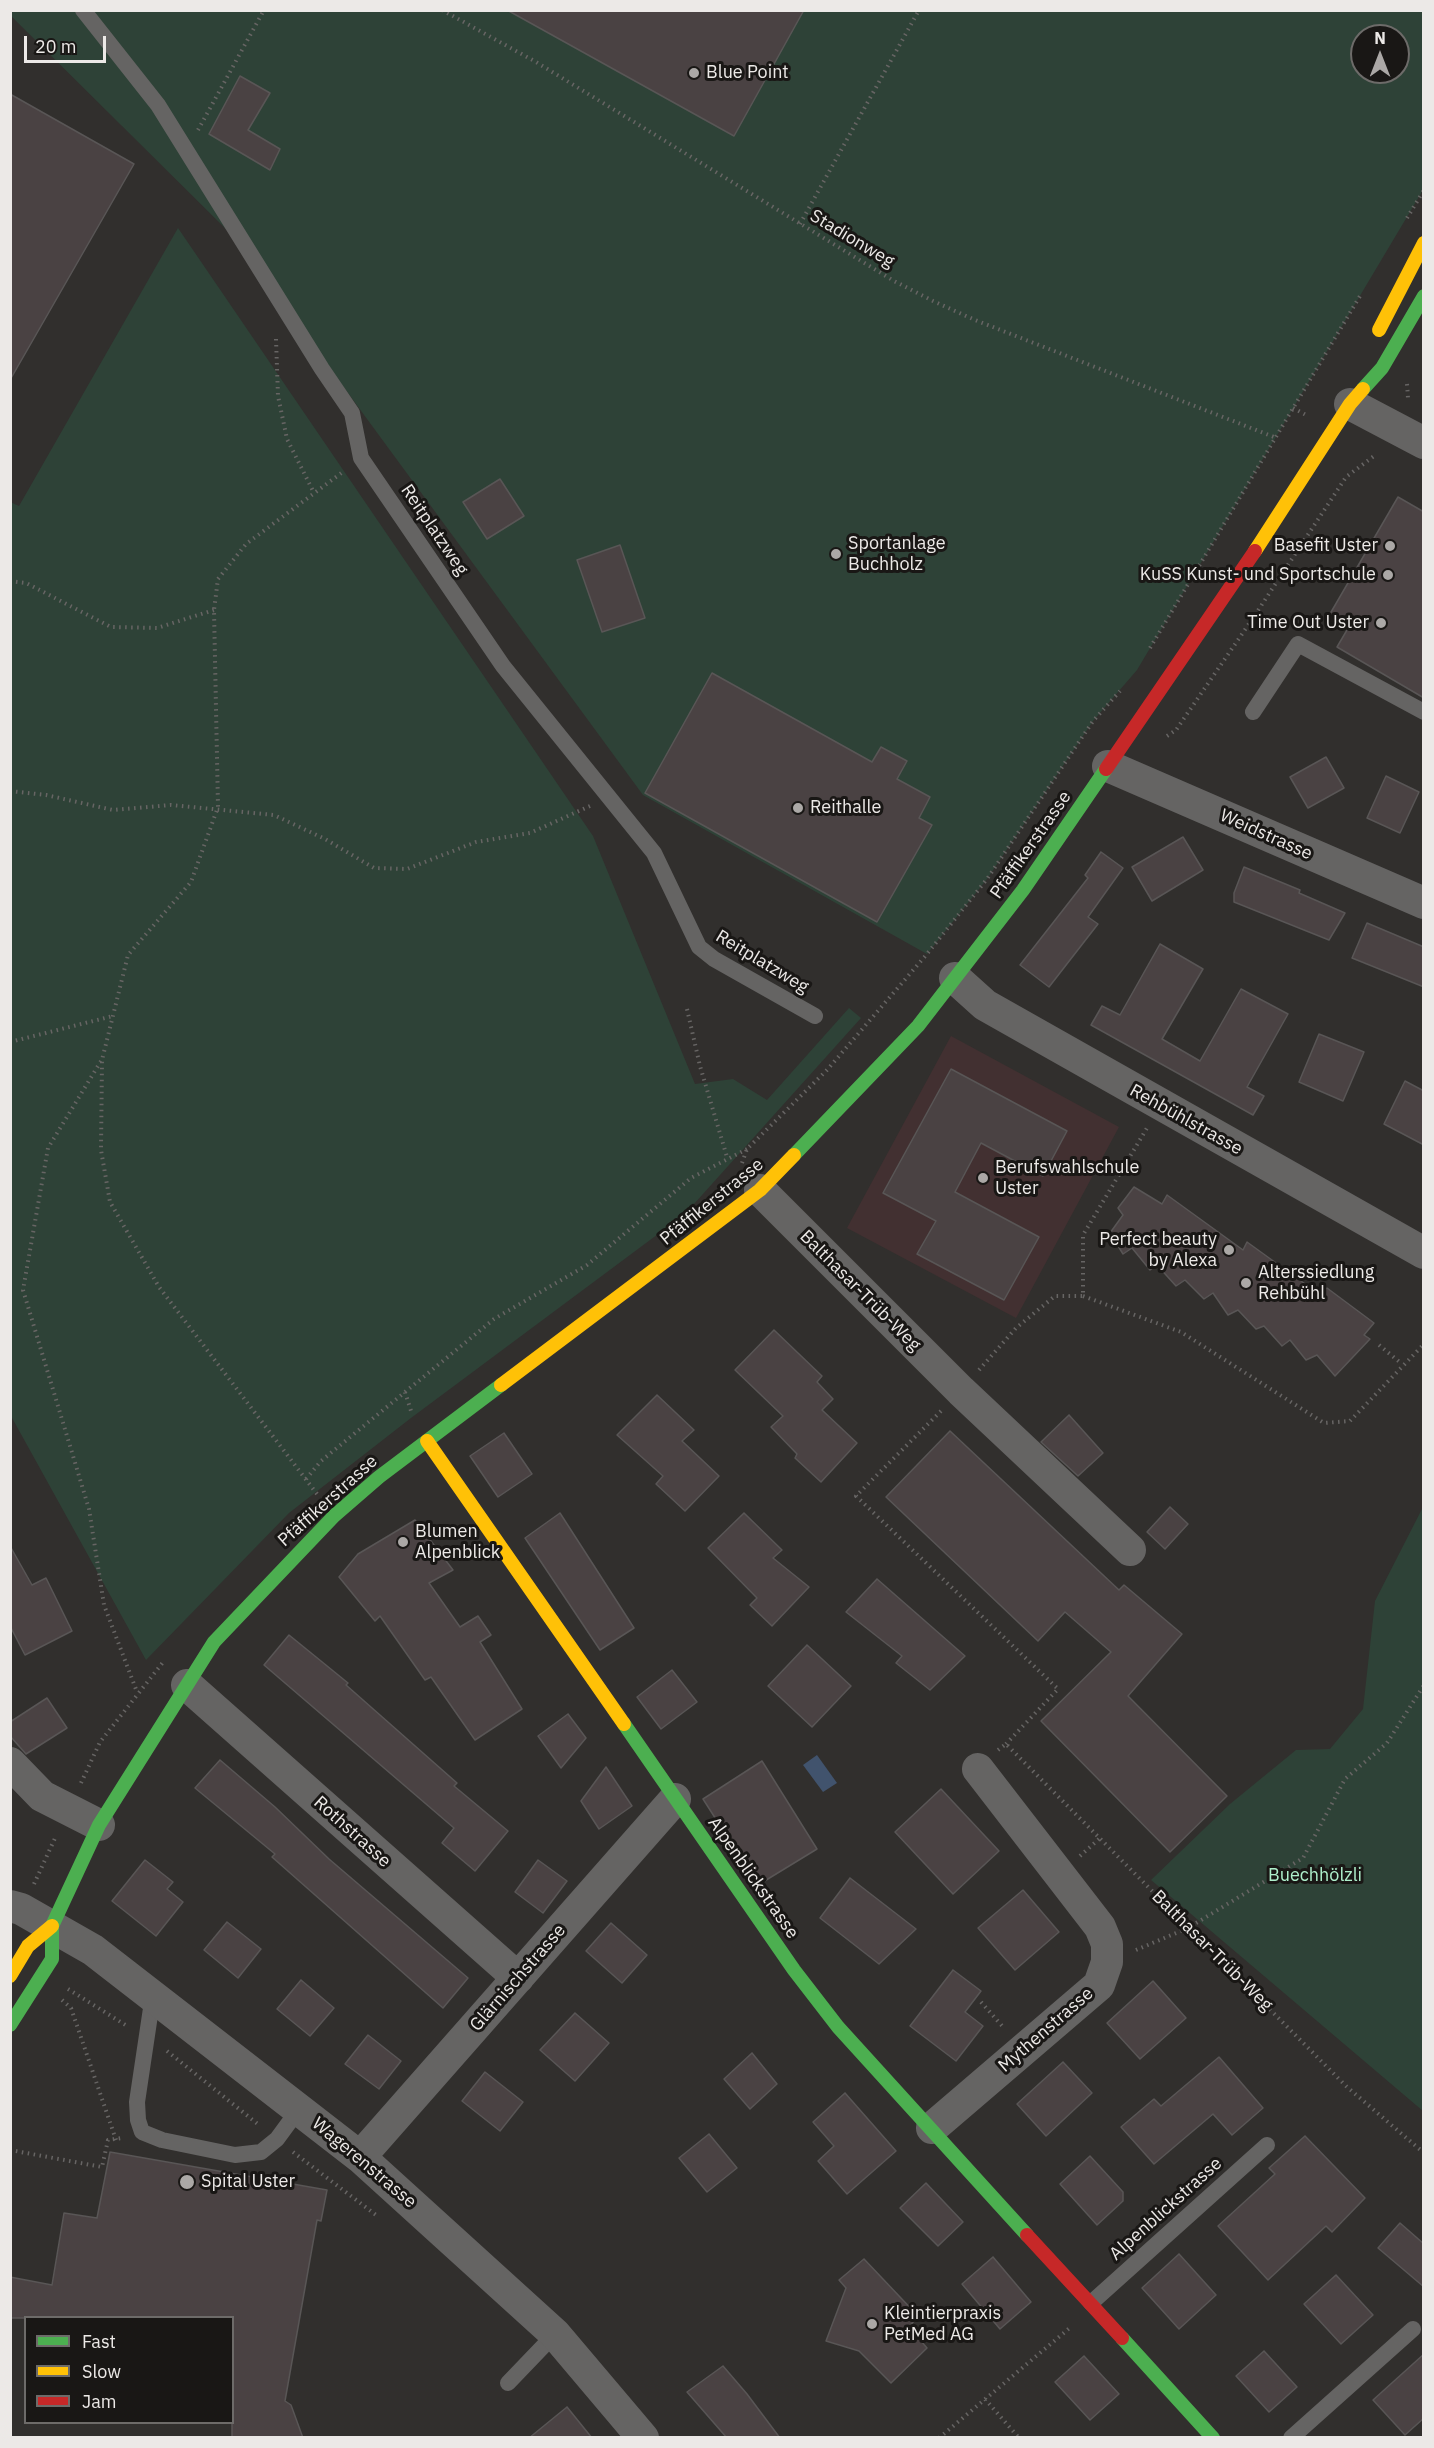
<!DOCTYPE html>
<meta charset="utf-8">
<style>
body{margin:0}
#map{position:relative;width:1434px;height:2448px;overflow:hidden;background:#312f2d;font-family:"IBM Plex Sans",sans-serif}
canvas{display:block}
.frame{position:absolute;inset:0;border:12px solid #ece9e7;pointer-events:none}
.legend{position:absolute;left:24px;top:2316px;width:210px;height:108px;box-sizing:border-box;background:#191715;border:2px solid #6d6b69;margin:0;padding:8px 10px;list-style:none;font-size:18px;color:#ece9e7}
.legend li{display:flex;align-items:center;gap:12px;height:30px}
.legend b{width:30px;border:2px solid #6d6b69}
.north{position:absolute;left:1350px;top:24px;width:60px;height:60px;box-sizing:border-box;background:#191715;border:2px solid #6d6b69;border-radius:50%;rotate:0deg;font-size:16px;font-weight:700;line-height:24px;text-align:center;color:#ece9e7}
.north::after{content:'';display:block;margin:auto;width:21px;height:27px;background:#aba8a6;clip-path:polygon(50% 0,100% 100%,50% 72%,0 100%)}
.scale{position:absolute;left:24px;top:36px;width:82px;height:27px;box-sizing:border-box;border:3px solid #ece9e7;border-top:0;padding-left:8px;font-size:18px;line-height:21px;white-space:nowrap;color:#ece9e7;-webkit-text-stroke:4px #191715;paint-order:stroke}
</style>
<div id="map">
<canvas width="1434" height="2448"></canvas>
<div class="frame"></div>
<ul class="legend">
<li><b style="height:8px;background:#4caf50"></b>Fast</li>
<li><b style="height:8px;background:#ffc107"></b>Slow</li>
<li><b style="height:8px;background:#c62828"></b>Jam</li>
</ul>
<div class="north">N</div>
<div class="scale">20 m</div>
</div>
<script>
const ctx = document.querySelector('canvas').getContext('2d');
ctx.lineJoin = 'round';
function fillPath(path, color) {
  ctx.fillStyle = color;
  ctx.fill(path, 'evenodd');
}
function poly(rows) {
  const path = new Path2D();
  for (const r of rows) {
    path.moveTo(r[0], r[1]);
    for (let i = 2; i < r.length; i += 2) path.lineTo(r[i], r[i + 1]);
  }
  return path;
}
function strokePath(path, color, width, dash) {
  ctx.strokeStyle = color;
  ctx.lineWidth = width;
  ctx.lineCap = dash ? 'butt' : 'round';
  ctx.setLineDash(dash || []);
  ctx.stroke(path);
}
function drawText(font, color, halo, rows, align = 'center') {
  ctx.font = font + ' "IBM Plex Sans",sans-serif';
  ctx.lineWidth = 6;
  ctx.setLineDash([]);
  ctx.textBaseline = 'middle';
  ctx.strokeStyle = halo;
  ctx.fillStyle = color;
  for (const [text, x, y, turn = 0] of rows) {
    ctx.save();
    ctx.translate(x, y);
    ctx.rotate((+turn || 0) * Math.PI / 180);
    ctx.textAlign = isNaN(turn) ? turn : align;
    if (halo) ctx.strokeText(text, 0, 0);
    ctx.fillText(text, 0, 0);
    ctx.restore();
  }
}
fillPath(poly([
 [951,1036,1119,1127,1016,1318,847,1228]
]), '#423031');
fillPath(poly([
 [10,11,1423,11,1423,190,1137,670,1093,721,987,879,927,954,643,795,232,235,11,16],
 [1362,36,1398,36,1398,72,1362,72],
 [178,228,593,836,695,1084,733,1079,767,1100,849,1008,861,1018,685,1214,411,1418,289,1513,146,1660,11,1416,10,502,19,506],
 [1423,1507,1423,2111,1151,1880,1230,1804,1296,1750,1330,1749,1363,1709,1375,1601]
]), '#2e4237');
fillPath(poly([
 [817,1755,837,1783,823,1792,803,1765]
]), '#41536d');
const building = poly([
 [507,10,804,10,734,136,507,10],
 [240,76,270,93,248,130,280,149,270,170,209,134,240,76],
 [10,94,134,164,10,380,10,94],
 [500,479,524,516,487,539,463,502,500,479],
 [1398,497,1424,512,1424,698,1337,647,1347,630,1327,619,1398,497],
 [620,545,645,618,602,632,577,560,620,545],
 [712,673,872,762,881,747,907,761,897,779,930,797,919,818,932,825,877,922,645,793,712,673],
 [1326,757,1344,788,1308,808,1290,777,1326,757],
 [1386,776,1419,792,1400,833,1367,818,1386,776],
 [1183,837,1203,870,1152,901,1132,867,1183,837],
 [1101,852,1123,868,1088,917,1098,924,1049,987,1020,965,1088,878,1085,875,1101,852],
 [1244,867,1300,890,1299,893,1345,913,1329,940,1234,902,1234,893,1244,867],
 [1367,923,1424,947,1424,987,1352,958,1367,923],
 [1160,944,1203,969,1162,1039,1200,1061,1241,989,1288,1014,1247,1087,1264,1096,1253,1115,1091,1025,1102,1006,1120,1015,1160,944],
 [1319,1034,1364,1052,1343,1101,1299,1082,1319,1034],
 [951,1069,1067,1131,1043,1176,981,1143,955,1192,1039,1237,1004,1300,917,1254,936,1221,883,1193,951,1069],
 [1405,1081,1424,1091,1424,1145,1384,1124,1405,1081],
 [1134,1187,1162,1204,1167,1195,1243,1250,1247,1242,1319,1294,1327,1288,1374,1323,1364,1335,1370,1339,1335,1376,1317,1355,1306,1360,1290,1340,1282,1346,1264,1326,1256,1329,1238,1310,1228,1315,1213,1293,1204,1299,1185,1280,1176,1286,1157,1265,1150,1270,1132,1248,1123,1254,1110,1233,1123,1215,1118,1208,1134,1187],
 [774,1330,822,1376,817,1382,833,1399,822,1410,857,1443,821,1482,795,1458,797,1454,771,1427,783,1416,735,1370,774,1330],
 [657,1395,694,1430,682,1441,719,1476,685,1511,656,1484,663,1476,617,1435,657,1395],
 [1069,1415,1103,1453,1078,1476,1041,1442,1069,1415],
 [950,1431,1119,1590,1124,1585,1182,1634,1128,1696,1227,1796,1170,1852,1041,1721,1111,1652,1065,1612,1038,1641,886,1497,950,1431],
 [504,1433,532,1474,498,1497,470,1456,504,1433],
 [1170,1507,1188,1524,1165,1549,1147,1532,1170,1507],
 [560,1513,634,1628,600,1650,525,1538,560,1513],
 [744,1513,782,1550,773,1558,809,1587,772,1626,750,1605,757,1598,708,1548,744,1513],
 [415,1520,453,1570,429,1583,460,1627,478,1616,491,1635,480,1642,522,1709,475,1740,431,1677,425,1680,380,1616,375,1621,339,1577,358,1554,415,1520],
 [10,1546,32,1585,46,1578,72,1631,25,1655,10,1626,10,1546],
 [877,1579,965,1656,930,1690,896,1663,902,1656,846,1612,877,1579],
 [289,1635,348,1683,346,1685,457,1783,454,1786,508,1831,475,1871,442,1843,454,1828,264,1665,289,1635],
 [807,1645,851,1686,812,1727,768,1686,807,1645],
 [672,1670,697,1702,661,1729,637,1697,672,1670],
 [47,1698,67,1728,26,1754,10,1736,10,1722,47,1698],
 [568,1714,586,1738,561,1768,538,1736,568,1714],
 [220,1760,275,1807,329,1859,468,1978,443,2008,272,1857,275,1854,195,1788,220,1760],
 [762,1761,817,1849,758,1885,703,1799,762,1761],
 [606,1767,632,1806,599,1829,581,1801,606,1767],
 [941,1789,999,1851,953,1894,895,1832,941,1789],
 [145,1860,173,1882,167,1889,183,1902,156,1936,112,1901,145,1860],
 [538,1860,567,1881,543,1913,515,1892,538,1860],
 [850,1878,916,1929,879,1964,820,1918,850,1878],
 [1023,1890,1059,1932,1015,1970,978,1928,1023,1890],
 [227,1922,261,1949,238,1978,204,1950,227,1922],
 [611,1923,647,1955,622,1983,586,1951,611,1923],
 [953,1970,981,1991,965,2012,983,2026,956,2061,910,2026,953,1970],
 [301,1980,334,2008,310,2036,277,2009,301,1980],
 [1153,1981,1186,2018,1140,2059,1107,2023,1153,1981],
 [575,2013,609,2043,575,2081,540,2050,575,2013],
 [368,2035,401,2061,379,2089,345,2064,368,2035],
 [752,2053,777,2084,750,2109,724,2079,752,2053],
 [1219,2057,1263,2108,1232,2135,1213,2114,1154,2164,1121,2127,1154,2099,1161,2106,1219,2057],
 [1063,2062,1092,2093,1046,2136,1017,2104,1063,2062],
 [485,2072,523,2102,500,2131,462,2101,485,2072],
 [845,2093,896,2151,847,2194,818,2161,834,2146,813,2122,845,2093],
 [709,2134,737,2168,707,2192,679,2158,709,2134],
 [1305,2136,1365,2198,1332,2232,1326,2226,1268,2280,1218,2226,1275,2174,1269,2168,1305,2136],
 [110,2152,327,2190,321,2221,317,2220,285,2401,291,2405,303,2438,232,2438,232,2318,10,2318,10,2277,52,2285,64,2213,97,2218,110,2152],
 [1090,2156,1123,2192,1123,2201,1097,2225,1060,2184,1090,2156],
 [926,2183,963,2222,938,2246,900,2208,926,2183],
 [1400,2223,1424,2244,1424,2287,1378,2248,1400,2223],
 [1179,2254,1216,2295,1179,2329,1142,2288,1179,2254],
 [993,2257,1031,2302,1000,2329,962,2284,993,2257],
 [864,2259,918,2316,909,2327,927,2348,891,2383,859,2351,826,2341,846,2288,839,2280,864,2259],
 [1336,2275,1373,2315,1341,2344,1304,2304,1336,2275],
 [1264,2351,1297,2387,1269,2412,1236,2376,1264,2351],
 [1424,2354,1424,2418,1405,2435,1373,2400,1424,2354],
 [1084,2356,1119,2394,1090,2420,1055,2382,1084,2356],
 [723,2366,747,2394,780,2438,727,2438,687,2392,723,2366],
 [567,2407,592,2438,529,2438,567,2407]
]);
fillPath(building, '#4a4243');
strokePath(building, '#595656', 1.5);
strokePath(poly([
 [442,10,536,62,894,281,933,301,975,320,1274,437],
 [198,130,264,10],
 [1407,218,1424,190],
 [800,224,919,10],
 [276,339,278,396,287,439,314,493],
 [1407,384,1408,398],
 [1293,408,1308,416],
 [10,581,26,583,111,627,157,628,214,610],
 [1150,648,1360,296],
 [1167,736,1176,730,1251,621,1346,477,1374,456],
 [10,791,46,795,113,810,171,805,274,815,325,839,374,868,407,869,476,842,530,833,590,806],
 [687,1009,700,1066,727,1157],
 [10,1042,113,1016],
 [101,1061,48,1148,23,1290,89,1509,104,1605,137,1692],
 [742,1163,747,1149,827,1070,927,954,987,879,1093,721,1120,691],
 [1083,1296,1181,1332,1324,1423,1350,1421,1424,1344],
 [1379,1345,1402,1364],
 [979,1370,1016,1328,1055,1296,1083,1296,1083,1235,1147,1128],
 [405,1392,412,1414],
 [941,1411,856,1496,1058,1689,1006,1744],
 [306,1479,321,1461,494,1319,587,1265,691,1178,747,1149],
 [317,1494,159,1287,110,1202,101,1150,102,1060,128,955,191,882,218,807,214,610,218,579,246,544,344,471],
 [998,1750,1006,1744,1346,2086,1424,2153],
 [81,1783,100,1742,164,1661],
 [1080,1856,1099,1839],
 [34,1884,56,1836],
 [1136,1950,1188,1928,1303,1858,1345,1779,1387,1743,1424,1685],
 [68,1989,127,2026],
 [62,2000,71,2008,116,2140],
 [981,2002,1004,2028],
 [167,2051,259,2125],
 [10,2150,102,2167,108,2140,122,2138],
 [293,2152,376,2215],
 [985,2399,1019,2438],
 [939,2438,1072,2326]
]), '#676564', 4, [1.5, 4.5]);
strokePath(poly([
 [83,10,158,105,322,369,352,413,361,458,503,666,654,853,699,947,714,959,815,1016],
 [1253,712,1298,644,1424,712],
 [153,1995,137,2102,138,2120,142,2132,162,2140,235,2155,261,2152,277,2139,299,2109],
 [1091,2303,1267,2145],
 [508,2383,555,2334],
 [1291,2438,1413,2329]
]), '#656463', 16);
strokePath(poly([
 [1350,404,1424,443],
 [1108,766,1424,903],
 [955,978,985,1005,1424,1253],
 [760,1190,961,1391,1130,1550],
 [187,1685,518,1978],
 [10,1763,42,1796,99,1825],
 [10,1906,21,1909,93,1950,360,2157,555,2334,643,2438],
 [932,2128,1099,1985,1107,1962,1107,1944,1100,1927,978,1769],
 [360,2157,675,1799]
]), '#656463', 32);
strokePath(poly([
 [1363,389,1382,368,1424,296],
 [794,1155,918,1026,1023,890,1106,769],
 [624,1724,794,1970,838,2027,1027,2235],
 [10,2025,52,1959,52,1926,99,1825,214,1642,334,1516,379,1477,501,1385],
 [1122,2338,1213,2438]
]), '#4caf50', 14);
strokePath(poly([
 [1379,330,1424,243],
 [1255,551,1350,404,1363,389],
 [501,1385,760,1190,794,1155],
 [427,1441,624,1724],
 [10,1976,28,1946,52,1926]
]), '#ffc107', 14);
strokePath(poly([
 [1106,769,1255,551],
 [1027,2235,1122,2338]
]), '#c62828', 14);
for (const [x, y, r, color] of [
 [694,73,6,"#aba8a6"],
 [1390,546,6,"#aba8a6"],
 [836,554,6,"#aba8a6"],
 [1388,575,6,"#aba8a6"],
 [1381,623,6,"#aba8a6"],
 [798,808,6,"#aba8a6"],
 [983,1178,6,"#aba8a6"],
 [1229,1250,6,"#aba8a6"],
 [1246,1283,6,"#aba8a6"],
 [403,1542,6,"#aba8a6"],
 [187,2182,8,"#aba8a6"],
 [872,2324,6,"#aba8a6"]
]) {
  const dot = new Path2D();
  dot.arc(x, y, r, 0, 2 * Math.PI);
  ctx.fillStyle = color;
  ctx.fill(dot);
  strokePath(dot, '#191715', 2);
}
drawText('18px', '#ece9e7', '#191715', [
 ["Blue Point",706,73],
 ["Sportanlage",848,544],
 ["Buchholz",848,565],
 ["Basefit Uster",1378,546,"right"],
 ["KuSS Kunst- und Sportschule",1376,575,"right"],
 ["Time Out Uster",1369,623,"right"],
 ["Reithalle",810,808],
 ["Berufswahlschule",995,1168],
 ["Uster",995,1189],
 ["Perfect beauty",1217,1240,"right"],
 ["by Alexa",1217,1261,"right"],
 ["Alterssiedlung",1258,1273],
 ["Rehbühl",1258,1294],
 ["Blumen",415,1532],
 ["Alpenblick",415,1553],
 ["Spital Uster",201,2182],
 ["Kleintierpraxis",884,2314],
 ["PetMed AG",884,2335]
], 'left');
drawText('18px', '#ece9e7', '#191715', [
 ["Stadionweg",852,239,31],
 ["Reitplatzweg",434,530,56],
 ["Weidstrasse",1266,835,24],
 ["Pfäffikerstrasse",1031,845,-55],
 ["Reitplatzweg",762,962,31],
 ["Rehbühlstrasse",1186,1120,29],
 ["Pfäffikerstrasse",712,1202,-39],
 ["Balthasar-Trüb-Weg",860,1291,45],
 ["Pfäffikerstrasse",328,1501,-42],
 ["Rothstrasse",352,1832,42],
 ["Alpenblickstrasse",753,1878,55],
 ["Balthasar-Trüb-Weg",1212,1951,45],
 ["Glärnischstrasse",518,1978,-49],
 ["Mythenstrasse",1046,2030,-41],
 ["Wagerenstrasse",364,2163,40],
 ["Alpenblickstrasse",1166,2209,-42]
]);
drawText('18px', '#aeefcb', '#191715', [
 ["Buechhölzli",1315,1876]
]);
</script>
